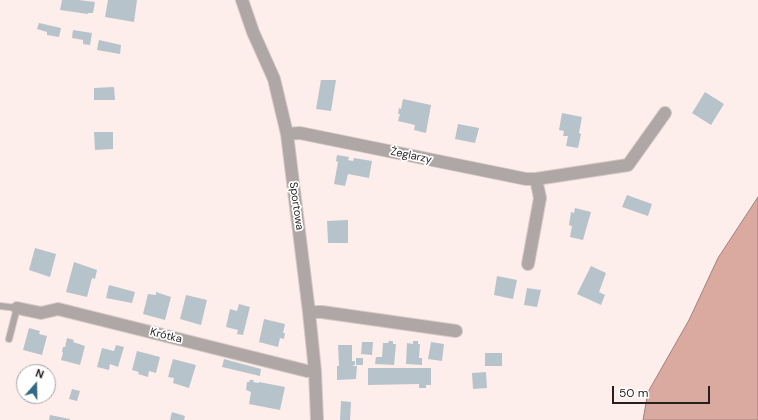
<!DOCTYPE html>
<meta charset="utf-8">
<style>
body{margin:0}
#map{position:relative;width:758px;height:420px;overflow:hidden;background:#fdeeeb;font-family:"DM Sans",sans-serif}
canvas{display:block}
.north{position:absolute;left:16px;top:364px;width:40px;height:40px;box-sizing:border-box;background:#fff;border:1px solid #a8a5a5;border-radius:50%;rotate:20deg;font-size:11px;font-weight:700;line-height:16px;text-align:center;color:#251f1e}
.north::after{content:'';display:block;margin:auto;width:14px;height:18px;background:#326984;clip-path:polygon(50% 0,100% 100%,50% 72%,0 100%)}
.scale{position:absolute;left:612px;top:386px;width:98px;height:18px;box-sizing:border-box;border:2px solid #251f1e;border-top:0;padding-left:5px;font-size:12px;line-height:14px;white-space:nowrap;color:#251f1e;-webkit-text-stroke:3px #fff;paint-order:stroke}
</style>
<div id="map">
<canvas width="758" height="420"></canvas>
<div class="north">N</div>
<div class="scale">50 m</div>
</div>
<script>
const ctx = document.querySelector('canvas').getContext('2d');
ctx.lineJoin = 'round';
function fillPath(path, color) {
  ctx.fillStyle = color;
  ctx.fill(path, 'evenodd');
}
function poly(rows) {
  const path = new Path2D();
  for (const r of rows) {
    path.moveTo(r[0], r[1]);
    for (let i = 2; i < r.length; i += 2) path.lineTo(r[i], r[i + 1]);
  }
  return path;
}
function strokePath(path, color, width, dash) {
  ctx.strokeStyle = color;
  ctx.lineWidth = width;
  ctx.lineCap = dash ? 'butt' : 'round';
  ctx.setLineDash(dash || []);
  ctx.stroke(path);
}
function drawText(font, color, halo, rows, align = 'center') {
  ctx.font = font + ' "DM Sans",sans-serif';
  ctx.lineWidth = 3.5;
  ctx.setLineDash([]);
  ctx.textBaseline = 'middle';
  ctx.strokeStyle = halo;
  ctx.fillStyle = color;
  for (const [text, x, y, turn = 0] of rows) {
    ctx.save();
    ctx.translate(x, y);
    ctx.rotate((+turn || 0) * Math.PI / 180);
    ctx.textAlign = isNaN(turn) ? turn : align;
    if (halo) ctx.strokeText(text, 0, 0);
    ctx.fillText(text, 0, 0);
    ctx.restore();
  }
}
const water = poly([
 [758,197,758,420,643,420,648,392,689,320,718,258,758,197]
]);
fillPath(water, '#daaaa1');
strokePath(water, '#a4807a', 1);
fillPath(poly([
 [62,0,79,0,95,2,93,13,88,13,88,14,60,10],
 [108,0,137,0,134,22,105,17],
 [39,23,61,28,59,37,47,35,47,32,37,29],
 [73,30,92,33,90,45,83,44,83,40,72,38],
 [99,40,121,45,120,54,97,50],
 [321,80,336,80,331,111,316,109],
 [114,87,115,100,94,100,94,88],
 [705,92,724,104,711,125,692,113],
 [403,99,431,105,426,133,414,130,415,125,398,121,400,114,398,114,399,108,401,109],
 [562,113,582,117,579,133,581,134,578,148,566,146,568,136,563,136,564,131,559,130],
 [458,124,479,128,475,143,455,139],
 [94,132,113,132,113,149,95,150],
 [337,155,349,157,348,160,353,161,354,158,372,161,369,178,348,174,345,186,334,184,338,162,336,161],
 [627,195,652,204,648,216,622,207],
 [575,208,591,212,583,240,570,237,572,226,569,225,571,212,574,213],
 [348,220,348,243,328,243,327,221],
 [35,248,56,254,50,277,29,270],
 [74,262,97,270,95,279,92,278,87,297,66,292],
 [591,266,606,273,599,292,605,295,601,305,577,294],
 [497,276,517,280,513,299,494,295],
 [109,285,135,292,132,303,106,298],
 [527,288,541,290,537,307,524,305],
 [156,292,171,297,165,320,143,314,148,294,156,295],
 [186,295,207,300,201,325,180,319],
 [239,304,250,307,243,335,237,334,238,330,226,327,230,309,237,311],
 [264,319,285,324,283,333,285,333,284,339,280,338,278,347,259,342],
 [29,328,40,331,39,334,47,336,42,355,23,350],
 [67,338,74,340,73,342,85,346,80,365,61,360,63,353,62,351,63,347,65,347],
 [389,341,393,341,393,344,396,344,394,365,375,364,376,357,382,357,383,343,388,343],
 [413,341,418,341,418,344,420,344,419,358,422,358,422,365,406,364,407,343,413,344],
 [362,342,373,342,372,355,361,354],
 [431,342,444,344,442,361,428,359],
 [116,345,124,347,118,367,110,364,109,370,97,367,102,348,114,351],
 [338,345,352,345,352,361,355,361,355,365,352,366,357,366,356,379,337,380,337,366,339,366],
 [137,351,160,357,156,373,149,371,148,377,138,374,139,372,132,370],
 [485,353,502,353,502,366,485,366],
 [356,358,363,358,363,365,356,365],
 [173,359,196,365,189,388,173,383,174,378,168,377],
 [224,359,261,369,260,376,222,367],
 [368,368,431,368,431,385,426,385,426,388,419,388,419,384,368,385],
 [486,372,487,388,473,389,472,373],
 [250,380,254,380,253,382,259,383,259,382,285,387,280,410,249,404,251,392,246,390,247,382,249,382],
 [72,389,80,391,77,401,69,399],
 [341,401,351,402,350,420,340,420],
 [172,412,185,416,184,420,170,420],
 [50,415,70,419,70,420,49,420]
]), '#b7c3ca');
const lane = poly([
 [0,306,17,308,9,339]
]);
const street = poly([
 [242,0,253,32,274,79,287,134,309,312,315,371,317,420],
 [287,134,300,133,526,179,536,179,628,165,665,113],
 [528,264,540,198,536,179],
 [17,308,41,313,58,309,307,371,315,371],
 [309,312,322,312,456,331]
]);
strokePath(lane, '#d6c9c6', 8);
strokePath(street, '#d6c9c6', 14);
strokePath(lane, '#aea7a6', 6);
strokePath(street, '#aea7a6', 12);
drawText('11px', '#251f1e', '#fff', [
 ["Żeglarzy",411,156,12],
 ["Sportowa",296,206,82],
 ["Krótka",166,336,14]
]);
</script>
